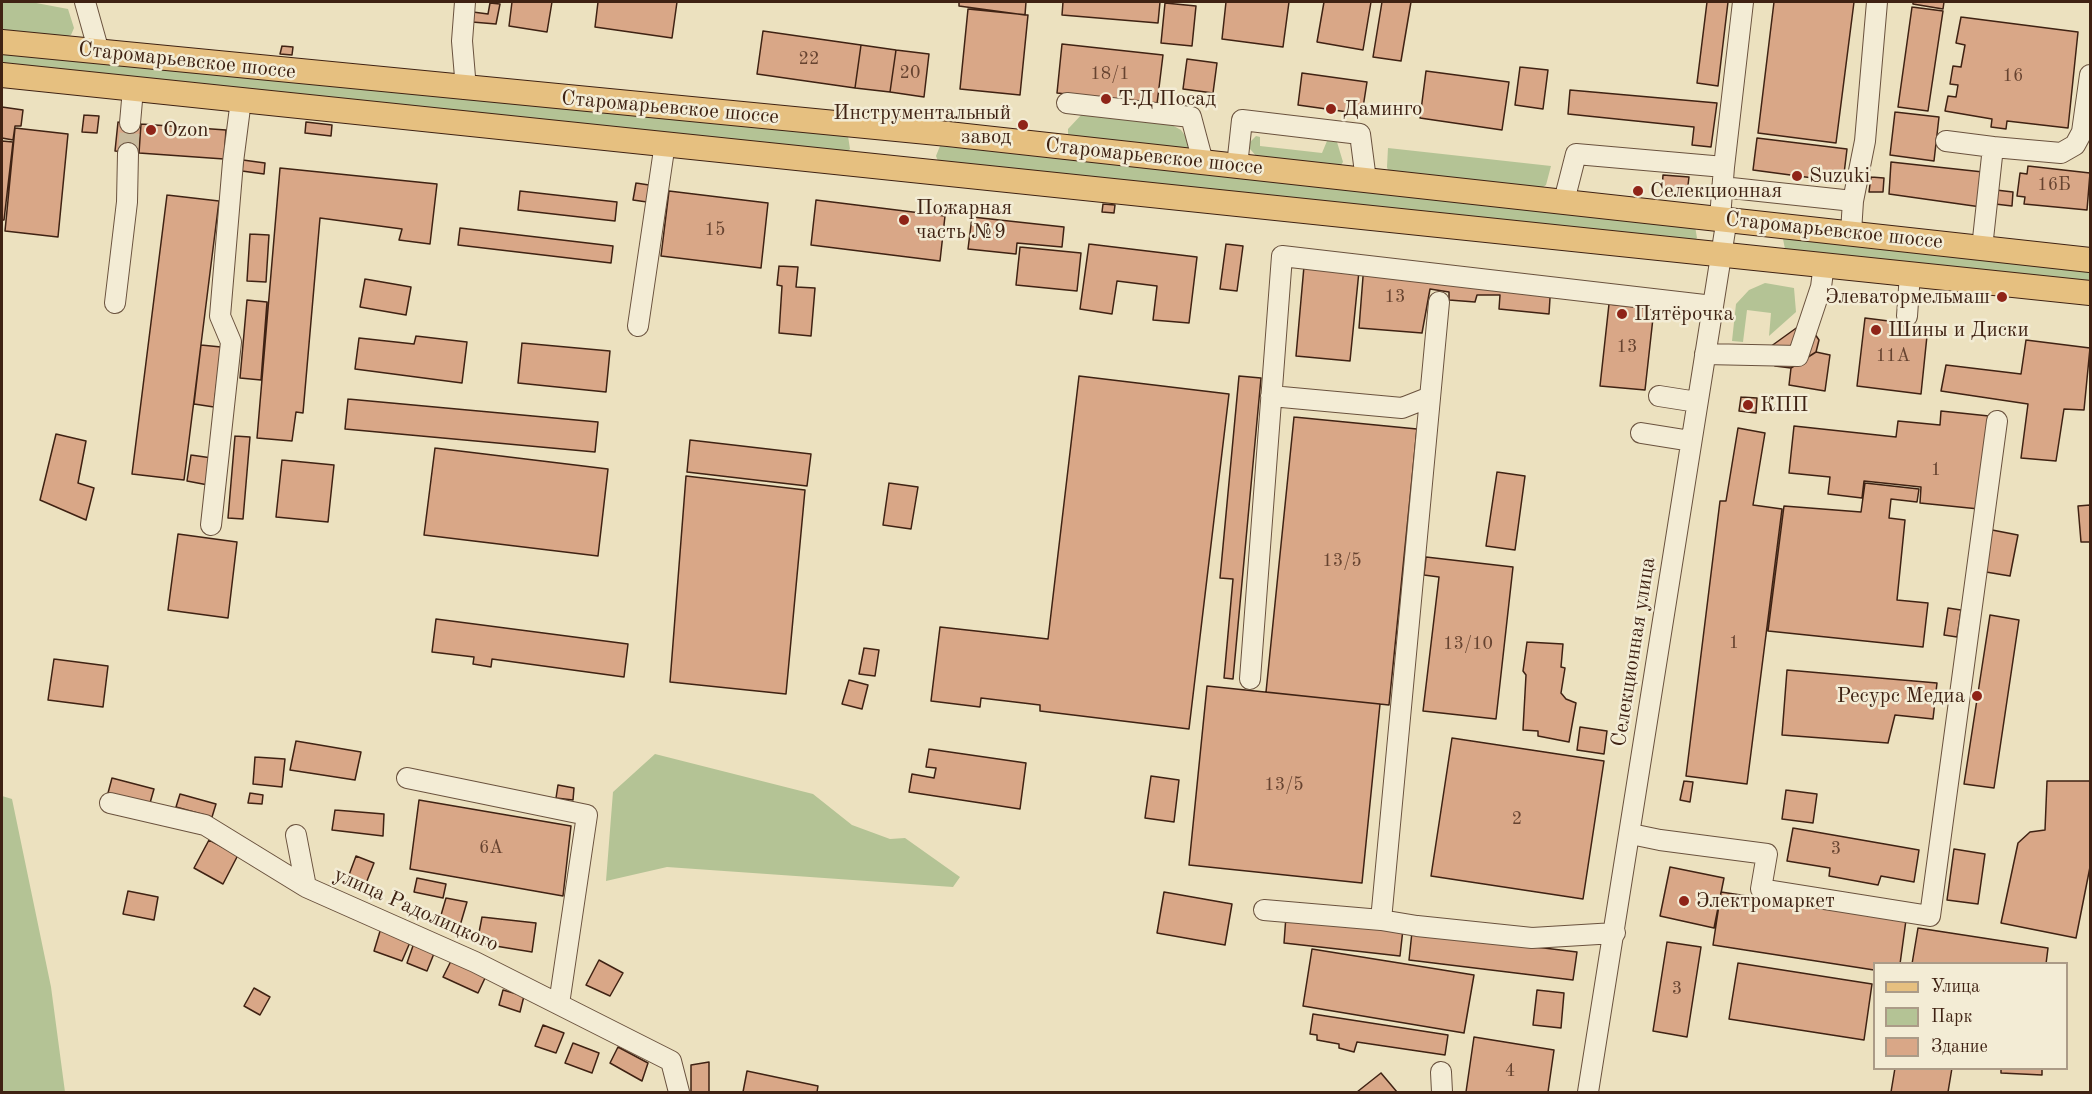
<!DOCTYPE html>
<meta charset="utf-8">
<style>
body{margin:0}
#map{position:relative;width:2092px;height:1094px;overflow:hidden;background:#ece1bf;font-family:"Old Standard TT",serif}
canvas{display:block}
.frame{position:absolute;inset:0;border:3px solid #3f2213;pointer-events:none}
.legend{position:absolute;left:1873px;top:962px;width:195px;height:108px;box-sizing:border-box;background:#f3ecd5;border:2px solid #ab9b87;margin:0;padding:8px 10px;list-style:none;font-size:18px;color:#3f2213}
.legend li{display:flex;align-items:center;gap:12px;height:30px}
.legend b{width:30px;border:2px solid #ab9b87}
</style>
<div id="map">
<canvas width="2092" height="1094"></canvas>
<div class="frame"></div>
<ul class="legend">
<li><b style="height:8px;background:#e6c080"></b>Улица</li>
<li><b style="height:16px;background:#b4c395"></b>Парк</li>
<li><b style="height:16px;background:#d9a787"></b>Здание</li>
</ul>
</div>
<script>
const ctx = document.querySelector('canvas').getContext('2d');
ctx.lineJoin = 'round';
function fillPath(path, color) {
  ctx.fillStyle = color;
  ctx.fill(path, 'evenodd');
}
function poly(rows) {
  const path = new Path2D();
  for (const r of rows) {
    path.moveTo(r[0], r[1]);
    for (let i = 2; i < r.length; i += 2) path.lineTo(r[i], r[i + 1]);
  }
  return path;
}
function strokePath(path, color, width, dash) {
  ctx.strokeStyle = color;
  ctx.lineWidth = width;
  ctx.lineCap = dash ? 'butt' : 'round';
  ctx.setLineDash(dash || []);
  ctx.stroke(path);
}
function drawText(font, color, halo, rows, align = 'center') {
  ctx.font = font + ' "Old Standard TT",serif';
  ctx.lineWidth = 5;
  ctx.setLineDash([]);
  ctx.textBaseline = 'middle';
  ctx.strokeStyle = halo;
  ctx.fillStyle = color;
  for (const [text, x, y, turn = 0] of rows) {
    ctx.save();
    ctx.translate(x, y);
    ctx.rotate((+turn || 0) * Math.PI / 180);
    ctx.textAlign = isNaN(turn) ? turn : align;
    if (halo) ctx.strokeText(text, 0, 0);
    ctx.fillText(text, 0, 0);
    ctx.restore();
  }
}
fillPath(poly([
 [2,2,31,2,68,9,74,28,71,35,62,38,2,31],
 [2,50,848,136,850,149,847,152,2,66],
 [1083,113,1170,124,1181,130,1189,141,1190,150,1068,137,1068,129],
 [1256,136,1260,137,1260,146,1322,153,1327,141,1337,142,1343,162,1341,165,1257,157,1250,149,1250,142],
 [940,146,1695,226,1697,238,1694,241,938,161,936,156],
 [1388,148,1551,166,1546,185,1539,190,1389,174,1387,167],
 [1786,236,2090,270,2090,283,1785,249,1783,239],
 [1765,283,1794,288,1796,312,1769,336,1771,313,1747,310,1743,342,1732,341,1736,304,1749,290],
 [655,754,813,794,852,825,890,839,905,838,960,877,953,887,667,867,606,881,613,792],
 [2,796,12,799,51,987,65,1092,2,1092]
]), '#b4c395');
const building = poly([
 [512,2,552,2,547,32,509,26,512,2],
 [598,2,677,2,672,38,595,27,598,2],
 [959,2,1026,2,1025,15,959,6,959,2],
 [1063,2,1160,2,1158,23,1062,15,1063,2],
 [1226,2,1289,2,1283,47,1222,39,1226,2],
 [1324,2,1371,2,1363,50,1317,42,1324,2],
 [1382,2,1411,2,1401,61,1373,57,1382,2],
 [1707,2,1728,2,1718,86,1697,83,1707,2],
 [1774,2,1854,2,1836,143,1758,133,1774,2],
 [1913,2,1944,2,1943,9,1913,4,1913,2],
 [490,3,500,4,496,24,472,22,473,12,488,14,490,3],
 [1165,3,1196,6,1192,46,1161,43,1165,3],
 [1912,7,1943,11,1928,111,1898,107,1912,7],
 [968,9,1028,15,1020,95,960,89,968,9],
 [1961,17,2078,32,2068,128,2007,121,2006,129,1991,127,1992,119,1945,111,1948,96,1956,97,1958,85,1950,84,1953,66,1961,67,1965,45,1956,43,1961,17],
 [763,31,861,45,855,88,757,74,763,31],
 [1062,44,1163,55,1157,104,1057,93,1062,44],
 [861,45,896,50,890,92,855,88,861,45],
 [282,46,293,47,292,55,280,54,282,46],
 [896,50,929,54,924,97,890,92,896,50],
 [1187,59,1217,63,1213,93,1183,89,1187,59],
 [1520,67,1548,70,1543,109,1515,105,1520,67],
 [1426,71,1509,82,1502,130,1420,118,1426,71],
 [1302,73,1367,82,1362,114,1298,105,1302,73],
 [1570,90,1717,103,1711,147,1692,145,1694,127,1568,114,1570,90],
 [2,107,23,110,21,126,15,126,13,140,2,138,2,107],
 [1895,112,1939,117,1934,161,1890,155,1895,112],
 [84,115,99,116,97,133,82,132,84,115],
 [118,122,141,124,139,153,115,151,118,122],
 [306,122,332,125,331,136,305,133,306,122],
 [141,124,226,130,224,159,139,153,141,124],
 [15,128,68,134,58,237,5,231,15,128],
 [1757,138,1847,149,1843,182,1753,170,1757,138],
 [2,141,13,142,4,220,2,220,2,141],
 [243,160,265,163,264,174,242,171,243,160],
 [1891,162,1983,172,1981,207,1889,194,1891,162],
 [2028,166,2090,173,2087,210,2024,204,2025,197,2017,196,2020,173,2027,174,2028,166],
 [280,168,437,184,430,244,399,240,402,229,320,218,303,413,296,412,292,441,257,438,280,168],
 [1663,175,1689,177,1687,193,1662,190,1663,175],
 [1871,177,1884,178,1883,192,1869,192,1871,177],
 [636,183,649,185,647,202,633,200,636,183],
 [1996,190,2013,192,2012,206,1995,204,1996,190],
 [520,191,617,202,615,221,518,210,520,191],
 [669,191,768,203,761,268,661,256,669,191],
 [167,195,219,201,184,480,132,474,167,195],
 [816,200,945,216,940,261,811,245,816,200],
 [1103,204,1115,205,1114,213,1102,212,1103,204],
 [972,217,1064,227,1062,247,1017,243,1016,254,968,249,972,217],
 [460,228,613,246,611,263,458,245,460,228],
 [250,234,269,235,266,282,247,281,250,234],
 [1089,244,1197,257,1189,323,1153,320,1157,286,1117,281,1112,314,1080,309,1089,244],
 [1226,244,1243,246,1237,291,1220,289,1226,244],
 [1020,247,1081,253,1077,291,1016,285,1020,247],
 [1305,255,1360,261,1350,361,1296,356,1305,255],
 [1364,264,1551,282,1549,314,1499,309,1500,295,1477,295,1475,302,1449,300,1449,292,1430,289,1422,333,1359,328,1364,264],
 [779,266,798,267,796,287,815,288,811,336,779,333,782,286,777,285,779,266],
 [365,279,411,287,406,315,360,307,365,279],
 [247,300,267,302,261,380,240,378,247,300],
 [1609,304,1654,309,1645,390,1600,386,1609,304],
 [1865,318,1928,326,1921,394,1857,386,1865,318],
 [1806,321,1819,340,1816,352,1791,368,1775,366,1763,352,1806,321],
 [416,336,467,342,462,383,355,369,359,338,414,344,416,336],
 [2026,340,2090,348,2084,410,2064,409,2056,461,2021,458,2028,404,1941,391,1946,365,2021,374,2026,340],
 [522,343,610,351,606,392,518,383,522,343],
 [201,345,221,347,214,407,194,404,201,345],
 [1816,352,1830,355,1825,391,1789,385,1791,368,1816,352],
 [1079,376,1229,394,1189,729,1040,711,1040,705,981,698,980,707,931,701,940,627,1048,639,1079,376],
 [1239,376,1261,378,1233,679,1224,678,1233,579,1220,578,1239,376],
 [1741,397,1757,398,1756,413,1739,411,1741,397],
 [348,399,598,422,595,452,345,429,348,399],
 [1941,411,1989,416,1979,509,1920,503,1921,487,1864,481,1862,498,1828,494,1830,477,1789,473,1794,426,1896,437,1898,421,1940,425,1941,411],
 [1294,417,1417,429,1389,705,1266,692,1294,417],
 [1738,428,1765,433,1753,505,1782,509,1747,784,1686,776,1720,501,1726,501,1738,428],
 [56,434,86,441,78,483,94,488,86,520,40,500,56,434],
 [235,436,250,437,243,519,228,518,235,436],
 [690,440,811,454,807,486,687,472,690,440],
 [435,448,608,469,598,556,424,535,435,448],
 [191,455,212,458,208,485,187,481,191,455],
 [282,460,334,465,328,522,276,517,282,460],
 [1497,472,1525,476,1515,550,1486,546,1497,472],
 [686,476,805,490,786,694,670,682,686,476],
 [889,483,918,487,911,529,883,525,889,483],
 [1865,483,1919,489,1917,502,1891,499,1889,518,1905,520,1897,600,1928,603,1923,647,1768,631,1784,506,1861,512,1865,483],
 [2090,505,2090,542,2081,542,2078,506,2090,505],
 [1987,529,2018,535,2010,576,1980,571,1987,529],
 [178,534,237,542,228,618,168,610,178,534],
 [1426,557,1513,567,1496,719,1423,711,1439,577,1424,575,1426,557],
 [1948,608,1961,610,1957,637,1944,635,1948,608],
 [1990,615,2019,620,1994,788,1964,784,1990,615],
 [436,619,628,644,624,677,492,659,491,667,473,664,474,657,432,652,436,619],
 [1527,642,1563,644,1561,667,1565,668,1561,693,1566,699,1576,703,1569,742,1538,736,1538,731,1523,730,1526,675,1523,671,1527,642],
 [864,648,879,650,875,676,859,674,864,648],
 [54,659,108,666,103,707,48,700,54,659],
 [1787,670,1937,683,1933,719,1895,715,1888,743,1782,735,1787,670],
 [849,680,868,685,862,709,842,704,849,680],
 [1207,686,1380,704,1362,883,1189,865,1207,686],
 [1580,727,1607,731,1604,754,1577,750,1580,727],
 [1452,738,1604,761,1583,899,1431,876,1452,738],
 [296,741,361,752,355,780,290,770,296,741],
 [929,749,1026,763,1020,809,909,792,912,774,934,778,936,768,926,767,929,749],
 [255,757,285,759,282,787,253,784,255,757],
 [1151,776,1179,780,1174,822,1145,818,1151,776],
 [112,778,154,789,150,803,108,793,112,778],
 [1684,781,1693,782,1690,802,1680,800,1684,781],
 [2047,781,2090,781,2090,867,2076,938,2001,923,2018,843,2030,832,2045,830,2047,781],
 [558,785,574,788,573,800,556,798,558,785],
 [1786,790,1817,794,1813,823,1782,819,1786,790],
 [250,793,263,795,262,804,248,803,250,793],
 [180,794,216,804,212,817,176,807,180,794],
 [419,800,571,826,563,896,410,869,419,800],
 [335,810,384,814,383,836,332,830,335,810],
 [1793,828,1919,850,1914,882,1881,876,1878,885,1829,876,1830,868,1787,861,1793,828],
 [209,840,238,855,223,884,194,868,209,840],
 [1954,849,1985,854,1978,904,1947,900,1954,849],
 [356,856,374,863,363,891,346,883,356,856],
 [1670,867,1724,878,1714,928,1660,916,1670,867],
 [417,878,446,884,443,898,414,892,417,878],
 [128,891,158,897,154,920,123,914,128,891],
 [1164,892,1232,904,1225,945,1157,933,1164,892],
 [1721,892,1906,920,1900,964,1874,964,1874,970,1713,945,1721,892],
 [446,898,467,902,459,929,439,922,446,898],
 [1286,916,1403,929,1400,956,1284,943,1286,916],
 [482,917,536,923,532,952,477,943,482,917],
 [381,928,411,940,402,961,374,951,381,928],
 [1918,928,2048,948,2046,964,1912,964,1918,928],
 [1412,932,1577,952,1573,980,1409,960,1412,932],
 [1667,942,1701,947,1687,1037,1653,1031,1667,942],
 [414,943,435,951,427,971,407,963,414,943],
 [1312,949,1474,975,1464,1033,1303,1006,1312,949],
 [452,959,486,976,478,993,443,977,452,959],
 [599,960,623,973,610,996,586,985,599,960],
 [1738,963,1872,984,1864,1040,1729,1019,1738,963],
 [254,988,270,997,260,1015,244,1006,254,988],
 [503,990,524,996,520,1012,499,1005,503,990],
 [1537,990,1564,993,1561,1028,1533,1025,1537,990],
 [1313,1014,1448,1035,1445,1055,1357,1042,1354,1052,1339,1048,1339,1044,1317,1040,1317,1035,1310,1034,1313,1014],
 [543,1025,564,1033,556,1053,535,1046,543,1025],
 [1474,1037,1554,1050,1548,1092,1466,1092,1474,1037],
 [573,1043,599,1053,592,1073,565,1063,573,1043],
 [618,1047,648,1063,642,1081,610,1063,618,1047],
 [709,1062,709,1092,691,1092,691,1065,709,1062],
 [1895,1068,1952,1068,1948,1092,1891,1092,1895,1068],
 [2001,1068,2042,1068,2042,1075,2001,1073,2001,1068],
 [747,1071,818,1086,817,1092,743,1092,747,1071],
 [1381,1073,1397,1092,1357,1092,1381,1073]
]);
fillPath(building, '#d9a787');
strokePath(building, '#3f2213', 1.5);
strokePath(poly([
 [128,153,130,123]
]), '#c9bb9d', 20, [20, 10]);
const minor = poly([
 [85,2,99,52],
 [465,2,462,41,466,89],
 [1067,103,1191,117,1203,162],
 [130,123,133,89],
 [1946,141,1993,147],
 [1237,166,1242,120,1360,134,1366,180],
 [1724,167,1743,2],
 [1722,187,1853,201,1851,232],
 [1564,201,1576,154,1724,167,1720,218],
 [1853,201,1865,141,1877,2],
 [1982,248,1993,147,2061,153,2075,145,2082,132,2090,75],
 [1439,302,1381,920,1417,926,1532,938,1615,933],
 [115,303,127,202,128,153],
 [1907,316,1910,274],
 [638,326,665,143],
 [1705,354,1798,356,1821,287,1824,264],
 [1271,396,1402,408,1430,397],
 [1659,396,1697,402],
 [1641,433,1691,441],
 [211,525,231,342,220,316,233,162,241,100],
 [1250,679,1282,256,1713,306],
 [407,778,587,815,559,1004],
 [110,803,205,825,306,887,475,962,671,1061,679,1092],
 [1631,834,1660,840,1767,854,1761,889,1930,916,1997,421],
 [296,835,306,887],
 [1264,910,1381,920],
 [1441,1072,1442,1092],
 [1588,1092,1727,218]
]);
const major = poly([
 [2,42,948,134,2090,260],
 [2,75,2090,293]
]);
strokePath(minor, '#6a523e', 22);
strokePath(major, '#3f2213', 26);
strokePath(minor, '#f3ecd5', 20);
strokePath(major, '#e6c080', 24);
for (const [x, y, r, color] of [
 [1106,99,6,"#8f2418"],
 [1331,109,6,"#8f2418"],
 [1023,125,6,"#8f2418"],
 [151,130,6,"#8f2418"],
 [1797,176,6,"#8f2418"],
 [1638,191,6,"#8f2418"],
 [904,220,6,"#8f2418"],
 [2002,297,6,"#8f2418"],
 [1622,314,6,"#8f2418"],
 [1876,330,6,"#8f2418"],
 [1748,405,6,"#8f2418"],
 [1977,696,6,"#8f2418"],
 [1684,901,6,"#8f2418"]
]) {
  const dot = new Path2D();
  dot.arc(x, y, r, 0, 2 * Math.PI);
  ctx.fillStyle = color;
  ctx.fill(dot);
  strokePath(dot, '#f3ecd5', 2);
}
drawText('18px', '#664330', null, [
 ["22",809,59],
 ["20",910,73],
 ["18/1",1110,74],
 ["16",2013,76],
 ["16Б",2054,185],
 ["15",715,230],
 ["13",1395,297],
 ["13",1627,347],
 ["11А",1893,356],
 ["1",1936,470],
 ["13/5",1342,561],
 ["1",1734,643],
 ["13/10",1468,644],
 ["13/5",1284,785],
 ["2",1517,819],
 ["6А",491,848],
 ["3",1836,849],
 ["3",1677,989],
 ["4",1510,1071]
]);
drawText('21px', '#3f2213', '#f3ecd5', [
 ["Старомарьевское шоссе",187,61,6],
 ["Старомарьевское шоссе",670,108,5],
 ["Старомарьевское шоссе",1154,157,6],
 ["Старомарьевское шоссе",1834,231,6],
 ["Селекционная улица",1634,652,-81],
 ["улица Радолицкого",416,910,24]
]);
drawText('21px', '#3f2213', '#f3ecd5', [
 ["Т.Д Посад",1118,99],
 ["Даминго",1343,109],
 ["Инструментальный",1011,113,"right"],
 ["завод",1011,137,"right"],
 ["Ozon",163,130],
 ["Suzuki",1809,176],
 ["Селекционная",1650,191],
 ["Пожарная",916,208],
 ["часть №9",916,232],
 ["Элеватормельмаш",1990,297,"right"],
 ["Пятёрочка",1634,314],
 ["Шины и Диски",1888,330],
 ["КПП",1760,405],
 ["Ресурс Медиа",1965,696,"right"],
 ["Электромаркет",1696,901]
], 'left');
</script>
